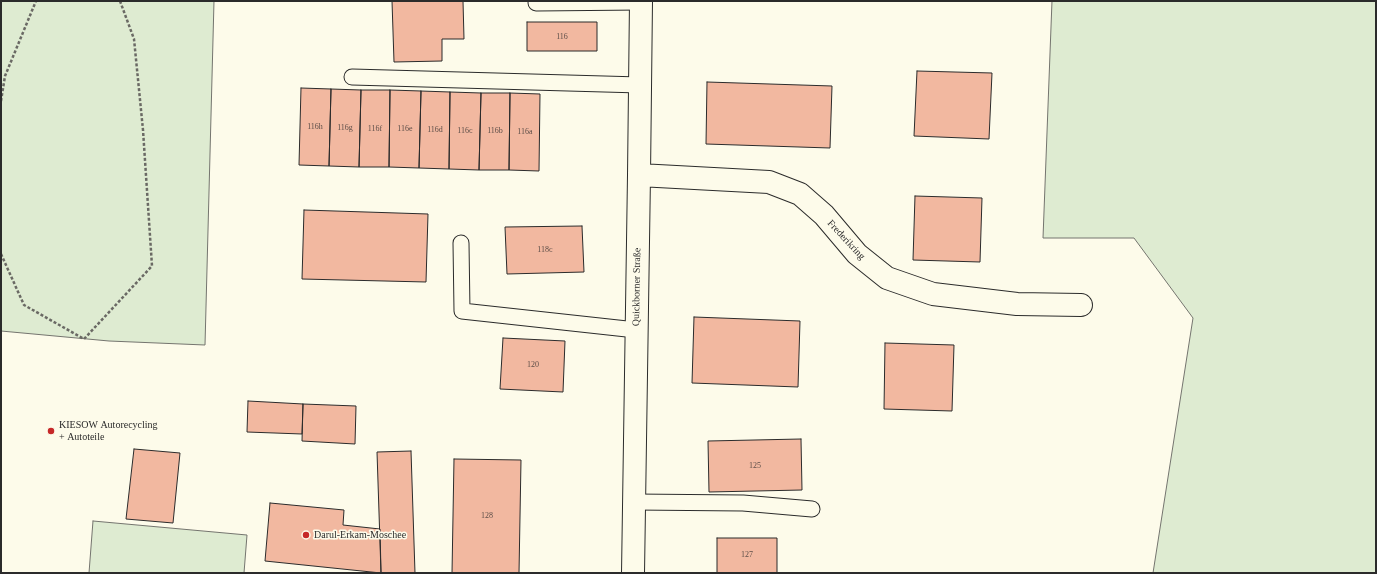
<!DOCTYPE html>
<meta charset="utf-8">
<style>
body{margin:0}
#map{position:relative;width:1377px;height:574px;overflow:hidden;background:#fdfbea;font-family:"Times New Roman",serif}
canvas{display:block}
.frame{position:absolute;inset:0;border:2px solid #2b2b2b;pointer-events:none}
</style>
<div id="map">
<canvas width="1377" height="574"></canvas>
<div class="frame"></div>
</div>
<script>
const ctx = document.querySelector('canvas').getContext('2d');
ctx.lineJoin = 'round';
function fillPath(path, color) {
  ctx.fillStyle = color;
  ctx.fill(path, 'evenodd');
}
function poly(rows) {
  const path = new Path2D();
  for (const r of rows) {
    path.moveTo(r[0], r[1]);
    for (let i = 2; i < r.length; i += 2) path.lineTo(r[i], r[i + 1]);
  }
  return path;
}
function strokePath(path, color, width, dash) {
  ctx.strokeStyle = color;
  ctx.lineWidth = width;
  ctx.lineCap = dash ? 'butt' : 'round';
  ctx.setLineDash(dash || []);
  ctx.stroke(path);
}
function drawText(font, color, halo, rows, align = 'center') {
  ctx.font = font + ' "Times New Roman",serif';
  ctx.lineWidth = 3;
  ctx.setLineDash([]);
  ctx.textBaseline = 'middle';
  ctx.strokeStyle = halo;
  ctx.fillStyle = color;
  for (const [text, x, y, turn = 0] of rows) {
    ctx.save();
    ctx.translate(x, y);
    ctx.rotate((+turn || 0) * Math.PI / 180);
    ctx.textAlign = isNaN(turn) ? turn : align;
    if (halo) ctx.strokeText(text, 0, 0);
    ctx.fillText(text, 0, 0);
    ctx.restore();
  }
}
const green = poly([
 [1,1,214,1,205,345,109,341,1,331,1,1],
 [1052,1,1376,1,1376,573,1153,573,1193,318,1134,238,1043,238,1052,1],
 [93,521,247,535,244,573,89,573,93,521]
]);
fillPath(green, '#deebd1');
strokePath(green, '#74746e', 1);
const building = poly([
 [392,1,463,1,464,39,442,39,442,61,394,62,392,1],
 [527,22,597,22,597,51,527,51,527,22],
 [917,71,992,73,989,139,914,136,917,71],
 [707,82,832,86,830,148,706,144,707,82],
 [301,88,331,89,329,166,299,165,301,88],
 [331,89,361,90,359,167,329,166,331,89],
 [361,90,390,90,389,167,359,167,361,90],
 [390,90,421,91,419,168,389,167,390,90],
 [421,91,450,92,449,169,419,168,421,91],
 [450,92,481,93,479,170,449,169,450,92],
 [481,93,510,93,509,170,479,170,481,93],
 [510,93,540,94,539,171,509,170,510,93],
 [915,196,982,198,980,262,913,260,915,196],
 [304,210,428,214,426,282,302,279,304,210],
 [582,226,584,272,507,274,505,227,582,226],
 [694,317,800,321,798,387,692,383,694,317],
 [503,338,565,341,563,392,500,389,503,338],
 [885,343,954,345,952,411,884,409,885,343],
 [248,401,303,404,302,434,247,432,248,401],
 [303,404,356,406,355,444,302,441,303,404],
 [801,439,802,490,709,492,708,441,801,439],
 [134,449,180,453,173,523,126,519,134,449],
 [411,451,415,573,381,573,377,452,411,451],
 [454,459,521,460,519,573,452,573,454,459],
 [270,503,344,510,343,525,380,529,381,573,265,561,270,503],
 [717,538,777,538,777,573,717,573,717,538]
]);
fillPath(building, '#f2b8a0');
strokePath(building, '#2b2b2b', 1);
const service = poly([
 [536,3,641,2],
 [352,77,640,85],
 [461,243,462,311,636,330],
 [634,502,743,503,812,509]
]);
const minor = poly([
 [639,175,769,182,800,194,824,215,857,254,887,278,933,294,1017,304,1081,305],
 [633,573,639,175,641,1]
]);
strokePath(service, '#2b2b2b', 17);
strokePath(minor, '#2b2b2b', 24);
strokePath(poly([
 [1,101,5,76,36,1],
 [1,254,24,305,84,339,152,266,143,130,134,39,120,1]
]), '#6a6964', 2.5, [3, 2]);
strokePath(service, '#fdfbea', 15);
strokePath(minor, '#fdfbea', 22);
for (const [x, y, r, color] of [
 [51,431,4,"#c62828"],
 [306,535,4,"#c62828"]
]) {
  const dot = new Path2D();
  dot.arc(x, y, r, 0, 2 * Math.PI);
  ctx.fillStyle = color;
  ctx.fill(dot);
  strokePath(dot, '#fdfbea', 1.5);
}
drawText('8px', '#5d4e48', null, [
 ["116",562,37],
 ["116h",315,127],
 ["116g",345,128],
 ["116f",375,129],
 ["116e",405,129],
 ["116d",435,130],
 ["116c",465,131],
 ["116b",495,131],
 ["116a",525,132],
 ["118c",545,250],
 ["120",533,365],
 ["125",755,466],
 ["128",487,516],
 ["127",747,555]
]);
drawText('10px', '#2b2b2b', '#fdfbea', [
 ["Frederikring",846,240,47],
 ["Quickborner Straße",637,287,-89]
]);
drawText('10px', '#2b2b2b', '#fdfbea', [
 ["KIESOW Autorecycling",59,425],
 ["+ Autoteile",59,437],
 ["Darul-Erkam-Moschee",314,535]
], 'left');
</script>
